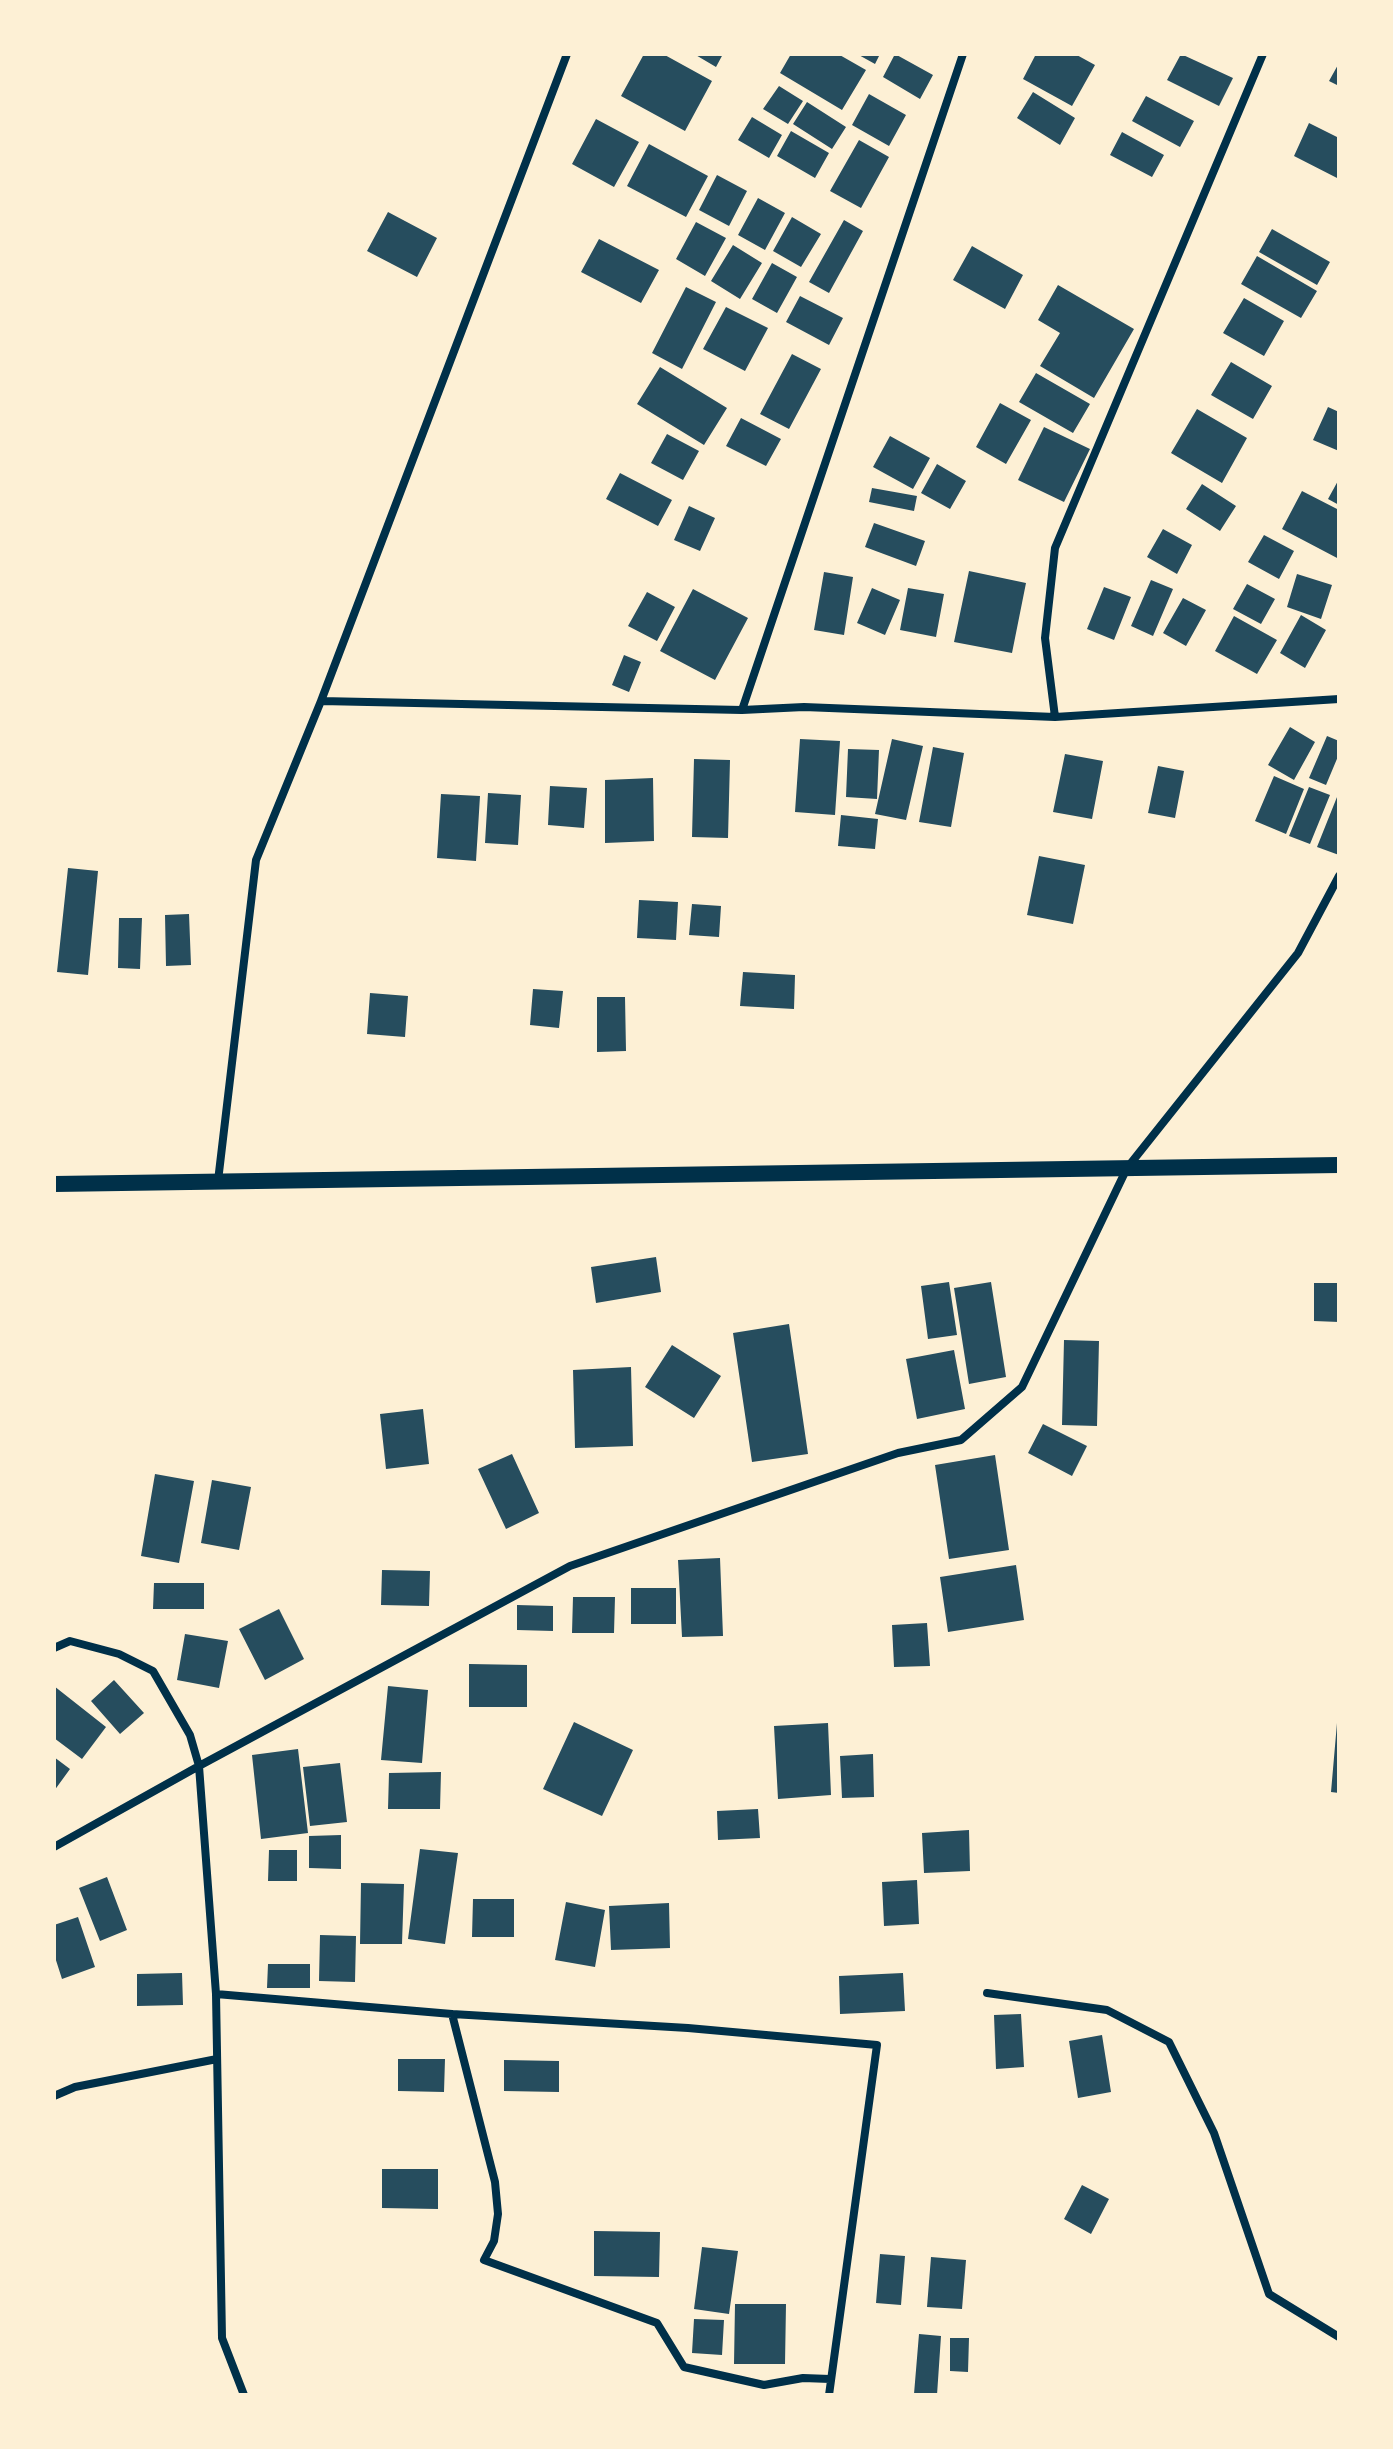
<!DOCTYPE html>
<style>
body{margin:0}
#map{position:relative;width:1393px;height:2449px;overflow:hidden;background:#fdf0d5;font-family:"Sofia Sans Condensed",sans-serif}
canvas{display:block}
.frame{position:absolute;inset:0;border:56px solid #fdf0d5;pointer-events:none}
</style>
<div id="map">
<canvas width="1393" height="2449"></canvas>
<div class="frame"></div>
</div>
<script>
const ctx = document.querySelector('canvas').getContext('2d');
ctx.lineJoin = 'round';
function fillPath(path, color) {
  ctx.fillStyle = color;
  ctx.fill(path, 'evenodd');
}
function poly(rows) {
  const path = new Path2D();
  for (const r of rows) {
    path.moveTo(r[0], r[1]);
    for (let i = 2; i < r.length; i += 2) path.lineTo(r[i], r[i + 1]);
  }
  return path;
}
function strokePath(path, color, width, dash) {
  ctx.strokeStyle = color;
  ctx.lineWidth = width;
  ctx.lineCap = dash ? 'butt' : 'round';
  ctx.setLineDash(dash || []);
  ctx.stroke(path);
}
fillPath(poly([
 [644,54,663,54,712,81,685,131,621,96],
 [694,54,723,54,716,67],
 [791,54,838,54,866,70,842,110,780,73],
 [857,54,880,54,875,64],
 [895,54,933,75,920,99,883,77],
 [1036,54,1075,54,1095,65,1072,106,1023,79],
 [1181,54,1233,78,1219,106,1167,80],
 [1339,63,1339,86,1329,81],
 [779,86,803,101,788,124,763,109],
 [1033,92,1075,118,1060,145,1017,118],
 [869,94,906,115,889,146,852,125],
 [1146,96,1194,121,1180,147,1132,121],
 [807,102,846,127,832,149,793,124],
 [752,117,782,135,769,158,738,140],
 [596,119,639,142,614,187,572,164],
 [1309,123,1339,138,1339,179,1294,156],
 [791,131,829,153,815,178,777,156],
 [1122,132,1164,155,1152,177,1110,155],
 [859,140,889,157,861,208,830,191],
 [649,144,708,176,686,217,627,186],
 [717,175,747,191,729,226,699,210],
 [758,198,785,213,765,250,738,235],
 [388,212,437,238,417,277,367,251],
 [792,217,821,234,801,267,773,251],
 [844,220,863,231,829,293,809,282],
 [696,222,726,238,705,276,676,259],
 [1272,229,1330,262,1317,285,1259,252],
 [599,239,659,270,641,303,581,272],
 [733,245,762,263,740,299,711,281],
 [972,246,1023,275,1005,309,953,280],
 [1257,256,1317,291,1301,318,1241,284],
 [772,263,797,277,777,313,752,299],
 [1058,285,1134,329,1094,398,1040,366,1060,333,1038,320],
 [686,287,716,302,682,369,652,353],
 [800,296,843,318,829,345,786,322],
 [1244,298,1284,321,1264,356,1223,333],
 [726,307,768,328,745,371,703,349],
 [792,354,821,369,789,429,760,414],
 [1231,362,1272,386,1253,419,1211,395],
 [660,367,727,408,704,445,637,404],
 [1036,373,1090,404,1073,433,1019,402],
 [1000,403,1031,420,1006,464,976,447],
 [1328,407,1339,412,1339,451,1313,440],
 [1197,409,1247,438,1222,483,1171,453],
 [741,418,781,439,766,466,726,446],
 [1044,427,1090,449,1064,502,1018,480],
 [667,434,699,451,683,480,651,463],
 [890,436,930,458,913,489,873,467],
 [937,464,966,481,950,509,921,493],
 [620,473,672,500,658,526,606,499],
 [1339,479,1339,505,1328,499],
 [1202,484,1236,506,1220,531,1186,509],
 [872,488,917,496,914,511,869,502],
 [1302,491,1339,510,1339,559,1282,529],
 [689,506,715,518,700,551,674,540],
 [874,523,925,541,916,566,865,547],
 [1163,529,1192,545,1177,574,1147,557],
 [1264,535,1294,551,1279,579,1248,562],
 [969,571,1026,583,1012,653,954,642],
 [824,572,853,577,844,635,814,630],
 [1297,574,1332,585,1321,619,1287,607],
 [1151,580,1173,589,1153,636,1131,626],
 [1247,584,1275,599,1261,624,1233,609],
 [1104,587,1131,597,1114,640,1087,629],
 [872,588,900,600,885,635,857,623],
 [908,588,944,594,936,637,900,630],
 [693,589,748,618,715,680,660,651],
 [647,592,675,607,657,641,628,626],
 [1183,598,1206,610,1186,646,1163,633],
 [1301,615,1326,630,1305,668,1280,653],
 [1234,616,1277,640,1257,674,1215,651],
 [624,655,641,662,629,692,612,685],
 [1290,727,1315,742,1294,780,1268,765],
 [1327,736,1339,741,1339,754,1326,785,1309,778],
 [800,739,840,741,835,815,795,812],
 [892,739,923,746,906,820,875,814],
 [933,747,964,753,951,827,919,822],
 [848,749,879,750,877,799,846,797],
 [1065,754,1103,761,1092,819,1053,812],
 [694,759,730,760,728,838,692,837],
 [1158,766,1184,771,1175,818,1148,813],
 [1274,776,1304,789,1286,834,1255,821],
 [653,778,654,841,605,843,605,780],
 [550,786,587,788,584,828,548,825],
 [1309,787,1330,795,1310,844,1289,836],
 [1339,792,1339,855,1317,847],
 [488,793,521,795,518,845,485,843],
 [441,794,480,796,476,861,437,858],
 [841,815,878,819,875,849,838,846],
 [1039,856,1085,865,1073,924,1027,915],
 [68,868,98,871,88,975,57,972],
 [639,900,678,902,676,940,637,938],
 [692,904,721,906,719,937,689,935],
 [189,914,191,965,166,966,165,915],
 [119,918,142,918,140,969,118,968],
 [743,972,795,975,794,1009,740,1006],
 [533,989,563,991,559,1028,530,1025],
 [370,993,408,996,405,1037,367,1034],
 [597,997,625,997,626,1051,597,1052],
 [656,1257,661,1292,596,1303,591,1267],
 [949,1282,957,1335,928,1339,921,1286],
 [991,1282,1006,1377,969,1384,954,1288],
 [1314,1283,1339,1283,1339,1322,1314,1321],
 [789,1324,808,1454,752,1462,733,1333],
 [1064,1340,1099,1341,1097,1426,1062,1425],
 [672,1345,721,1376,694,1418,645,1387],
 [954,1350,965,1409,917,1419,906,1359],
 [631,1367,633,1446,575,1448,573,1370],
 [423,1409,429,1464,386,1469,380,1414],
 [1043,1424,1087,1446,1072,1476,1028,1453],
 [512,1454,539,1513,506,1529,478,1469],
 [995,1455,1009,1550,949,1559,935,1465],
 [155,1474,194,1481,179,1563,141,1556],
 [212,1480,251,1487,239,1550,201,1543],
 [720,1558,723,1636,682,1637,678,1560],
 [1016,1565,1024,1620,948,1632,940,1577],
 [382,1570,430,1571,429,1606,381,1605],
 [154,1583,204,1583,204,1609,153,1609],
 [631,1588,676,1588,676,1624,631,1624],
 [573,1597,615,1597,614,1633,572,1633],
 [517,1605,553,1606,553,1631,517,1630],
 [279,1609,304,1659,265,1680,239,1629],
 [927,1623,930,1666,894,1667,892,1625],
 [185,1634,228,1641,219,1688,177,1680],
 [469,1664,527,1665,527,1707,469,1707],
 [114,1680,144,1713,120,1734,91,1701],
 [54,1686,106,1727,82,1759,54,1738],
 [388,1686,428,1690,422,1763,381,1760],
 [574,1722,633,1750,602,1816,543,1789],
 [828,1723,831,1795,778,1799,774,1726],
 [1337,1723,1339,1723,1339,1793,1331,1792],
 [298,1749,308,1833,261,1839,252,1755],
 [873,1754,874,1797,842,1798,840,1756],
 [54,1757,70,1769,54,1791],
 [340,1763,347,1822,310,1826,303,1767],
 [441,1772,440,1809,388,1809,389,1773],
 [758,1809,760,1838,718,1840,717,1811],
 [969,1830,970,1871,924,1873,922,1833],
 [341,1835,341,1869,309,1868,309,1836],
 [420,1849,458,1853,445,1944,408,1939],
 [269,1850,297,1850,297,1881,268,1881],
 [107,1877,127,1930,100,1941,79,1888],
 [917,1880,919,1924,884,1926,882,1882],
 [361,1883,404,1884,402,1944,360,1944],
 [473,1899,514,1899,514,1937,472,1937],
 [566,1902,605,1910,595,1967,555,1960],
 [669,1903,670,1948,611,1950,609,1906],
 [78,1917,95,1967,62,1979,54,1954,54,1925],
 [320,1935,356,1936,355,1982,319,1981],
 [268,1964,310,1964,310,1988,267,1988],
 [182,1973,183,2005,137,2006,137,1974],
 [903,1973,905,2011,840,2014,839,1976],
 [1021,2014,1024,2067,996,2069,994,2015],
 [1102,2035,1111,2092,1078,2098,1069,2041],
 [398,2059,445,2059,444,2092,398,2091],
 [504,2060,559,2061,559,2092,504,2091],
 [382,2169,438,2169,438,2209,382,2208],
 [1082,2185,1109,2199,1091,2234,1064,2219],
 [594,2231,660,2232,659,2277,594,2276],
 [702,2247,738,2251,729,2314,694,2309],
 [880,2254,905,2256,901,2305,876,2303],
 [931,2257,966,2260,962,2309,927,2307],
 [735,2304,786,2304,785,2364,734,2364],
 [694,2319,724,2320,722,2355,692,2353],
 [919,2334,941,2336,937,2395,914,2394],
 [950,2338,969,2338,968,2372,950,2371]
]), '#264d5e');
strokePath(poly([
 [567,54,321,701,742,710,804,707,1055,717,1339,699],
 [742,710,963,54],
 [1055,717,1045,638,1055,548,1263,54],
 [218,1181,256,860,321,701],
 [54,1648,70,1641,119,1654,153,1671,190,1735,199,1766,216,1994,222,2338,244,2395],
 [54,1847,199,1766,570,1566,898,1453,961,1440,1022,1387,1127,1168,1298,953,1339,876],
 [987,1993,1107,2010,1169,2042,1214,2133,1269,2294,1339,2337],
 [216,1994,452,2014,688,2028,877,2045,829,2395],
 [452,2014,495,2182,498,2214,494,2241,484,2260,657,2323,684,2367,764,2385,803,2378,830,2379],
 [54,2096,75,2087,217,2059]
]), '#003049', 8);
strokePath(poly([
 [54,1184,1339,1165]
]), '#003049', 16);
</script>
